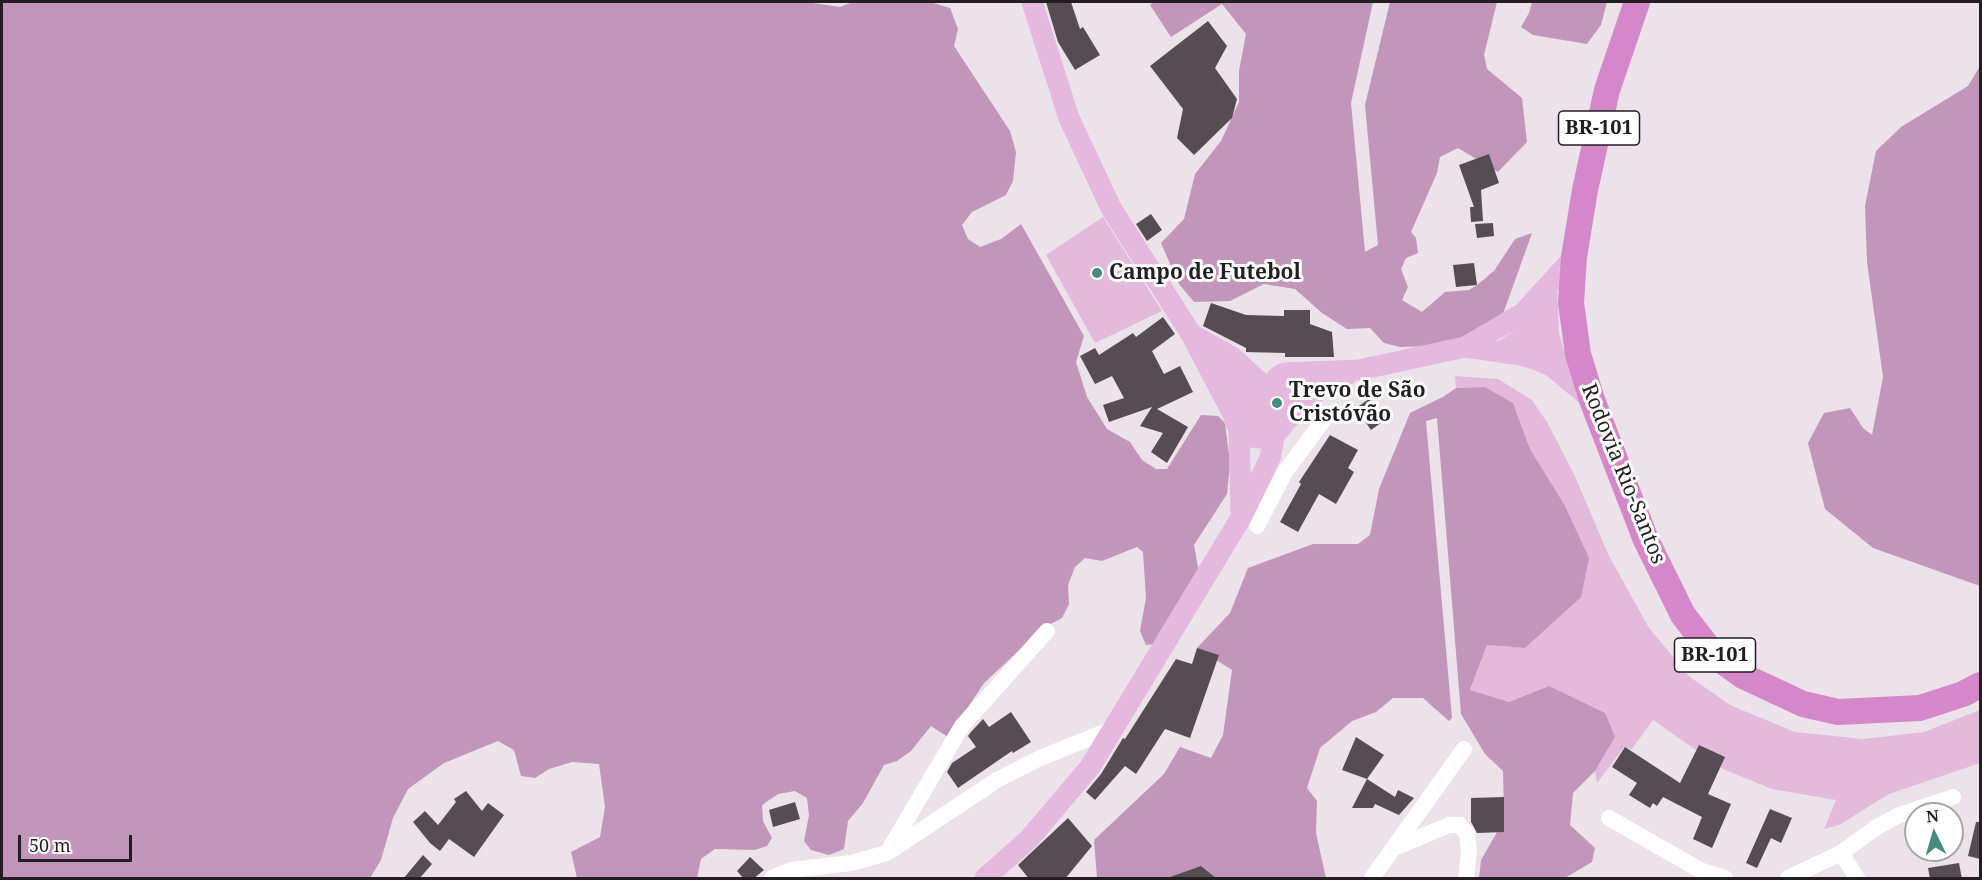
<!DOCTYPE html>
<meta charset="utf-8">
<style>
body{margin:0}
#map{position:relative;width:1982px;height:880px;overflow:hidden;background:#ece2ea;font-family:"Noto Serif",serif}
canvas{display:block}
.frame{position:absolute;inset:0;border:3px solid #221e21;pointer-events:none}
.north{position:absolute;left:1904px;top:802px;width:60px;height:60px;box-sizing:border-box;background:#fff;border:2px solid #a7a5a6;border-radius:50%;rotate:355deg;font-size:16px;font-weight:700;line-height:24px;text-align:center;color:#221e21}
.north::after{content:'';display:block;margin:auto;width:21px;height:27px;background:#478b80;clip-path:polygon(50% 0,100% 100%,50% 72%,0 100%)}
.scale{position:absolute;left:18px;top:835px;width:114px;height:27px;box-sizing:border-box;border:3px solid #221e21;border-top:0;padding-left:8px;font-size:18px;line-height:21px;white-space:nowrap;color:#221e21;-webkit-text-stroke:4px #fff;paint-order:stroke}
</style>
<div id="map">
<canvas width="1982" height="880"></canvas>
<div class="frame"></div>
<div class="north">N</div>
<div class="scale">50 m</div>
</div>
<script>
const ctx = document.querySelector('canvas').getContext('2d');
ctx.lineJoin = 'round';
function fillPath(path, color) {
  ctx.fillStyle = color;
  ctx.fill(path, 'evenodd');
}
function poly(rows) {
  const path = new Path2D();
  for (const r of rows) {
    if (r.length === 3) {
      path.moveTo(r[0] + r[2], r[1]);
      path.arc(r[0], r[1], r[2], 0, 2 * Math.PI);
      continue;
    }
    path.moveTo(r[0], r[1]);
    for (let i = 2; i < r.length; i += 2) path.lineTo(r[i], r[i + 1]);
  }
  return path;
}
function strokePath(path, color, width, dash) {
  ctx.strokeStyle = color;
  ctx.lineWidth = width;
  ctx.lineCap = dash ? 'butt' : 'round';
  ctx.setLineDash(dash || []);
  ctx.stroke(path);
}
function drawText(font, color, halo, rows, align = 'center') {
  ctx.font = font + ' "Noto Serif",serif';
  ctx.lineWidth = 6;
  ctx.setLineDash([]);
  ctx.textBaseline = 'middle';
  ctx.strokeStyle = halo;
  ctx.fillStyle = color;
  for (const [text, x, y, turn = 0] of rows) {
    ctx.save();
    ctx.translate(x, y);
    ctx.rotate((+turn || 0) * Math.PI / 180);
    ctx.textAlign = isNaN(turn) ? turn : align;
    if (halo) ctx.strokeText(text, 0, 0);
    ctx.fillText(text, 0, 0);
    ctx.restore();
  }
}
fillPath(poly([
 [1103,217,1162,311,1095,343,1046,255],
 [1557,285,1559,333,1569,367,1496,343,1526,322],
 [1218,359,1250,378,1233,393,1213,361],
 [1455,376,1498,379,1532,400,1547,422,1574,474,1609,556,1649,628,1690,677,1730,705,1795,732,1863,739,1924,732,1980,710,1980,763,1889,794,1839,825,1824,829,1836,800,1772,789,1723,769,1653,720,1632,749,1624,747,1597,783,1595,771,1615,737,1549,686,1509,702,1470,691,1487,645,1525,648,1564,504,1530,449,1513,403,1485,387,1456,388],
 [1260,411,19]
]), '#e3badc');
fillPath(poly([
 [2,2,806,2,840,7,853,2,930,2,950,8,958,29,954,46,1010,131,1016,152,1013,181,1006,195,972,212,962,225,968,239,980,247,1001,239,1021,224,1084,336,1076,362,1087,397,1107,429,1130,442,1142,460,1156,469,1167,469,1201,415,1218,416,1225,423,1230,463,1227,494,1194,545,1199,573,1154,644,1146,645,1140,631,1146,598,1143,552,1137,547,1102,561,1085,558,1075,567,1068,585,1069,604,1062,618,1043,628,984,683,948,737,931,726,911,751,897,761,884,765,863,803,848,821,844,849,829,855,811,850,804,841,809,815,807,798,795,791,778,794,762,805,763,821,772,838,767,846,755,850,715,849,701,859,697,878,577,878,571,852,600,837,605,807,599,764,572,762,549,769,535,778,521,776,514,750,498,741,444,763,408,789,393,818,381,860,370,878,2,878],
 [1154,2,1373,2,1351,103,1365,252,1378,245,1365,105,1390,2,1497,2,1484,55,1487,69,1522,98,1527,142,1498,172,1458,148,1440,157,1437,173,1411,232,1416,238,1418,253,1406,258,1401,269,1408,287,1402,300,1422,312,1445,292,1469,290,1477,285,1494,271,1515,239,1532,233,1503,314,1457,341,1434,346,1400,347,1384,343,1370,328,1347,329,1322,313,1295,289,1264,284,1230,301,1194,302,1179,284,1161,243,1184,219,1195,174,1221,141,1239,102,1239,71,1246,34,1222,4,1171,37,1150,5],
 [1532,2,1607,2,1601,25,1587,44,1533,35,1521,27,1529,13],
 [1980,66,1980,586,1873,548,1825,509,1808,443,1824,413,1850,408,1863,428,1872,435,1883,377,1867,262,1865,206,1876,151,1901,127,1968,86],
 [1485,387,1513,403,1530,449,1564,504,1589,558,1581,597,1525,648,1487,645,1470,690,1509,702,1549,686,1605,713,1615,737,1595,771,1573,793,1570,825,1595,848,1592,862,1565,878,1479,878,1481,860,1496,834,1504,813,1503,771,1485,754,1461,714,1437,418,1426,421,1452,718,1449,721,1423,698,1393,698,1376,712,1352,721,1320,748,1307,788,1317,801,1316,833,1326,878,1097,878,1094,840,1164,774,1180,747,1211,758,1223,735,1232,670,1197,648,1230,613,1248,568,1313,544,1358,544,1370,535,1379,489,1410,413,1443,397,1456,388]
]), '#c295ba');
fillPath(poly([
 [1046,2,1071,2,1080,29,1083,27,1100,55,1075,70,1058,42],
 [1208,21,1227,46,1215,68,1237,99,1232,118,1194,155,1177,138,1183,109,1150,66],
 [1489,154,1499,183,1481,190,1483,221,1471,222,1470,207,1474,207,1459,165],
 [1151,214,1162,230,1147,241,1136,224],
 [1493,223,1494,236,1477,238,1475,224],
 [1474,263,1477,285,1456,287,1453,265],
 [1211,303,1246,315,1284,316,1284,310,1310,310,1310,324,1332,332,1334,357,1285,357,1285,353,1246,352,1246,348,1203,326],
 [1163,317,1175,334,1152,351,1164,374,1180,366,1193,392,1157,409,1188,427,1167,463,1151,452,1163,433,1140,426,1152,407,1109,422,1103,405,1124,398,1112,376,1095,384,1080,356,1095,348,1099,355,1133,333,1136,337],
 [1369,399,1385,420,1371,430,1356,408],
 [1330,435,1358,450,1348,468,1354,472,1336,504,1319,494,1298,532,1280,522,1301,484,1299,482],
 [1197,648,1219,655,1190,738,1165,729,1136,774,1125,766,1095,800,1086,792,1101,774,1123,738,1125,739,1176,659,1192,664],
 [1011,712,1031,742,1013,753,1012,751,958,788,947,772,952,763,976,747,968,736,971,732,983,719,989,727],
 [1356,737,1384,755,1367,779,1342,770],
 [1699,745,1725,757,1708,794,1731,804,1712,848,1693,839,1702,817,1663,797,1657,806,1653,803,1650,808,1629,795,1637,783,1612,767,1625,747,1680,783],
 [1367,779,1395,797,1398,790,1414,798,1399,815,1375,804,1373,808,1352,808],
 [466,791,482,811,488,803,504,815,474,857,449,839,440,851,430,843,413,822,425,811,438,825,456,802,454,799],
 [1504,797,1504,832,1477,833,1471,822,1471,798],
 [795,802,800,819,773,827,769,810],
 [1770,809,1792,818,1781,843,1771,838,1757,868,1746,863],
 [1068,818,1092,846,1065,879,1029,879,1018,865],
 [1976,822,1980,822,1980,859,1968,856],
 [423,855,432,864,419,879,403,879],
 [750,857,764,870,753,879,744,879,737,871],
 [1959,863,1962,879,1930,879,1928,868],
 [1201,866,1217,879,1170,879,1170,877]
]), '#564d54');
strokePath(poly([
 [1257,526,1285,472,1328,414],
 [1609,818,1700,870,1725,878],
 [1397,847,1449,825,1460,825,1467,834,1469,851,1466,878],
 [890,848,962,726,1047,631],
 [1841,853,1857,878],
 [772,878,791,870,851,863,887,853,997,780,1040,758,1115,728],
 [1372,878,1464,749],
 [1788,878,1841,853,1877,827,1899,815,1953,797]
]), '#fff', 16);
strokePath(poly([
 [1032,2,1069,118,1111,208,1191,334,1233,414],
 [1191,334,1232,357,1263,385],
 [1465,347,1521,355,1537,360,1553,367,1592,400],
 [1260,411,27],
 [1272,388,1277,377,1284,373,1359,370,1465,347,1523,313,1574,257],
 [1284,423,1322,387,1347,375],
 [1239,429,1241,512],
 [985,878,1029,839,1090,767,1242,516,1270,458,1275,433]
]), '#e5b8df', 21);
strokePath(poly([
 [1637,2,1607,90,1585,190,1574,257,1571,303,1578,354,1592,400,1646,540,1683,615,1714,655,1743,676,1803,704,1838,712,1920,708,1963,694,1980,685]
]), '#d488c9', 26);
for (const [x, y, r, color] of [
 [1097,273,6,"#478b80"],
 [1277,403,6,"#478b80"]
]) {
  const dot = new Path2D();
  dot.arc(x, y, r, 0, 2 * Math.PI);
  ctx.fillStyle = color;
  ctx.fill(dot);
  strokePath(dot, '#fff', 2);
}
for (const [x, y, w] of [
 [1599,128,81],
 [1715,655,81]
]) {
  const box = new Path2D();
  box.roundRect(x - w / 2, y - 17, w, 34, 4.5);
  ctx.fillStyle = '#fff';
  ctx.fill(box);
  strokePath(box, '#221e21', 1.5);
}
drawText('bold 20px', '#221e21', null, [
 ["BR-101",1599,128],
 ["BR-101",1715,655]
]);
drawText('bold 21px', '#221e21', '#fff', [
 ["Campo de Futebol",1109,273],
 ["Trevo de São",1289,391],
 ["Cristóvão",1289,415]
], 'left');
drawText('21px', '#221e21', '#fff', [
 ["Rodovia Rio-Santos",1623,474,68]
]);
</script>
